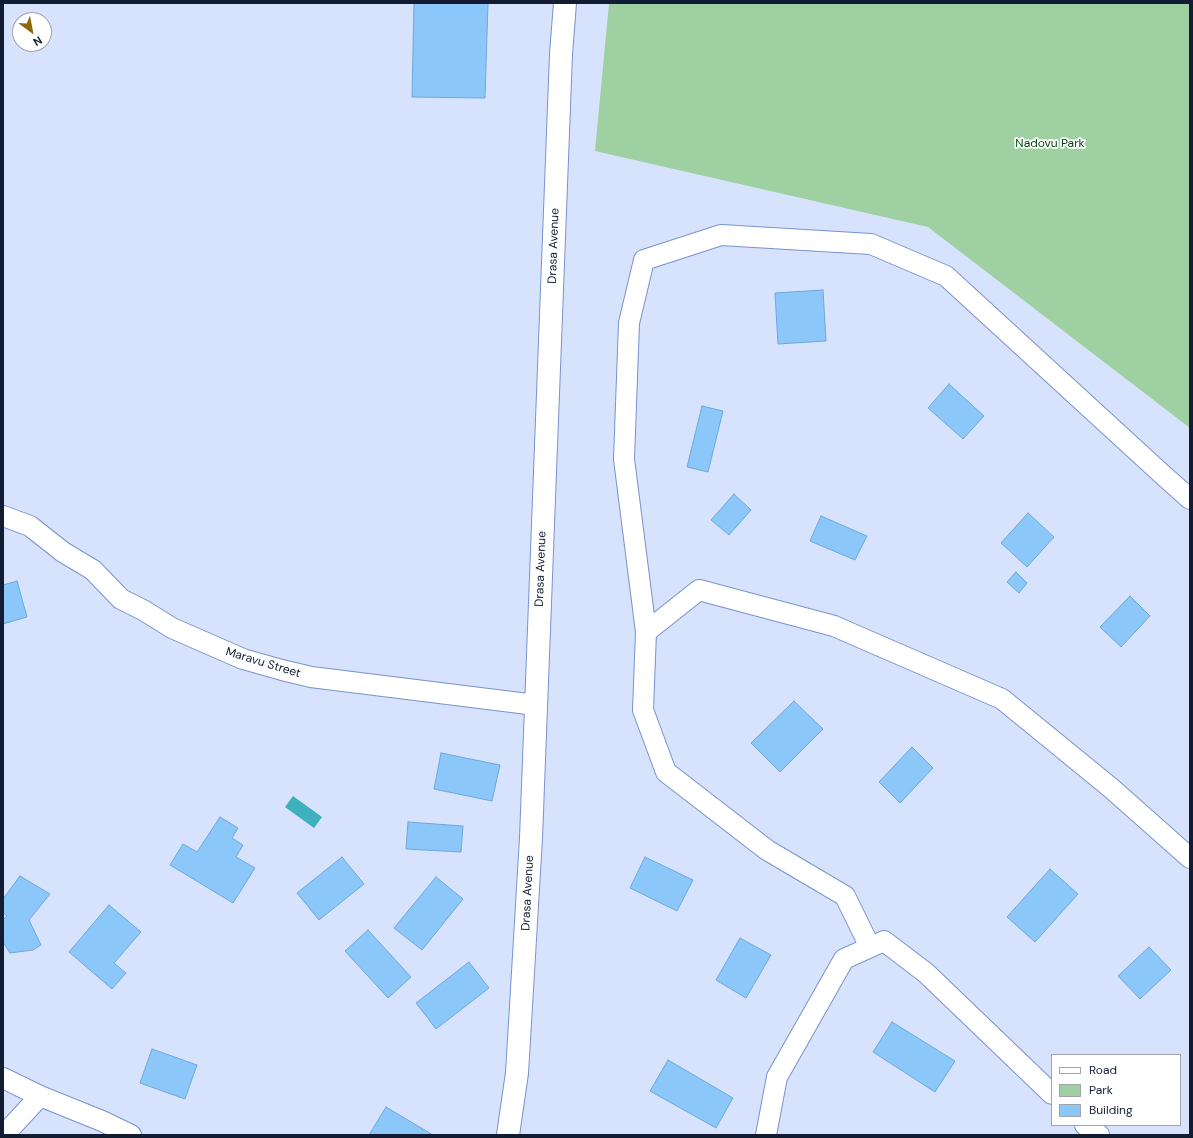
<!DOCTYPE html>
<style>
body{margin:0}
#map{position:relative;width:1193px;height:1138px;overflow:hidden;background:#d7e3fd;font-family:"DM Sans",sans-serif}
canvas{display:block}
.frame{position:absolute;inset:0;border:4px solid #121c33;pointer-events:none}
.legend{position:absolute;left:1051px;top:1054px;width:130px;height:72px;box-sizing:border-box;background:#fff;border:1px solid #a0a4ad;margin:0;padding:5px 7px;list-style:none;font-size:12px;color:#121c33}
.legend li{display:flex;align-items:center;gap:8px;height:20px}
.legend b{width:20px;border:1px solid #a0a4ad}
.north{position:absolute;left:12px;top:12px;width:40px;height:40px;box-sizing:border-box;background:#fff;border:1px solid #a0a4ad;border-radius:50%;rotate:148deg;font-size:11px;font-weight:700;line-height:16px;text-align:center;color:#121c33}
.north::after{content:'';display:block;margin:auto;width:14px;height:18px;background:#8c6a0b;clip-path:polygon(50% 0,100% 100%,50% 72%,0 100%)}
</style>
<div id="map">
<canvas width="1193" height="1138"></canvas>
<div class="frame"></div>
<ul class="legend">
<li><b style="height:5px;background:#fff"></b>Road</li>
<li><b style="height:11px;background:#9fd0a1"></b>Park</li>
<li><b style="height:11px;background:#8cc7fa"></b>Building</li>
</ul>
<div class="north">N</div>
</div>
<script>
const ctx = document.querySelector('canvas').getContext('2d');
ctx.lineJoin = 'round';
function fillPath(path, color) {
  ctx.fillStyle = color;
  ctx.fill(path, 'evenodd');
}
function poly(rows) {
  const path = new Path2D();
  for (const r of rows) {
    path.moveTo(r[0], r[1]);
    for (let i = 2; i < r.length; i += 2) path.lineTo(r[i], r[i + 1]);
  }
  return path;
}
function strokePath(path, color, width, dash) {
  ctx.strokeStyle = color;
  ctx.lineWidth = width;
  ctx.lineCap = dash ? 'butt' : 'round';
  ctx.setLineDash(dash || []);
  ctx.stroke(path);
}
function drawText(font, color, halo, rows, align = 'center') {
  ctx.font = font + ' "DM Sans",sans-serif';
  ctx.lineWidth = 3.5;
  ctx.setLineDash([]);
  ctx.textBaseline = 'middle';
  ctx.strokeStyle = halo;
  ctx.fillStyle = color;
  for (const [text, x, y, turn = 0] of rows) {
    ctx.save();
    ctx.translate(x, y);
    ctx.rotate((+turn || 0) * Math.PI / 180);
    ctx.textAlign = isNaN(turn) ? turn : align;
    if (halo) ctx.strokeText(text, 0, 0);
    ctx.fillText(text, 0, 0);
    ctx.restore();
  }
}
fillPath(poly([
 [609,3,1190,3,1190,428,928,227,595,151]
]), '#9fd0a1');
fillPath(poly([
 [293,796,322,817,314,828,285,807]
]), '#3eb1bd');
const building = poly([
 [414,3,488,3,485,98,412,97,414,3],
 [823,290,826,341,778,344,775,293,823,290],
 [949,384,984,416,963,439,928,408,949,384],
 [702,406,723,411,708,472,687,467,702,406],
 [734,494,751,510,729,535,711,520,734,494],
 [1028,513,1054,537,1027,567,1001,543,1028,513],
 [821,516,867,536,855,560,810,541,821,516],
 [1016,572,1027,583,1019,593,1007,582,1016,572],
 [17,581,27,617,3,624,3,585,17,581],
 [1130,596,1150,616,1121,647,1100,627,1130,596],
 [794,701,823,729,780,772,751,743,794,701],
 [912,747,933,768,900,803,879,782,912,747],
 [441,753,500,765,492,801,434,789,441,753],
 [220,817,238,828,232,838,243,845,236,857,255,868,233,903,170,865,183,844,197,852,220,817],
 [408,822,463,826,461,852,406,849,408,822],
 [342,857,364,884,319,920,297,893,342,857],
 [645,857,693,880,677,911,630,888,645,857],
 [1050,869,1078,894,1035,942,1007,917,1050,869],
 [20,876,50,894,29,920,41,945,33,950,10,953,3,942,3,920,7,916,3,913,3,899,20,876],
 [436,877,463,899,422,950,394,928,436,877],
 [109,905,141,932,114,963,126,973,112,989,69,952,109,905],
 [368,930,411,977,388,998,345,951,368,930],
 [740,938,771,955,746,998,716,980,740,938],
 [1149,947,1171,970,1140,999,1118,976,1149,947],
 [469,962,489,988,436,1029,416,1003,469,962],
 [892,1022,955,1061,935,1092,873,1052,892,1022],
 [152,1049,197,1065,185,1099,140,1083,152,1049],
 [668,1060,733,1098,716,1128,650,1091,668,1060],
 [386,1107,433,1135,369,1135,386,1107]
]);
fillPath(building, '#8cc7fa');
strokePath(building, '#6ea8da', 1);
const minor = poly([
 [3,516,30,526,63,552,93,570,121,599,143,610,172,628,243,659,282,670,311,677,536,705],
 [646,632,624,459,629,323,644,260,721,235,871,244,946,276,1163,475,1190,499],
 [870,947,845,896,767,850,666,772,643,710,646,632,699,590,834,626,1002,699,1111,788,1190,858],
 [3,1078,40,1096,102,1121,131,1135],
 [1085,1125,1099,1135],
 [4,1135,40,1096],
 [766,1135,777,1077,844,959,884,941,926,973,1052,1094]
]);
const trunk = poly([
 [508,1135,517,1073,531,838,561,54,565,3]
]);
strokePath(minor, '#7893cf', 22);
strokePath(trunk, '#7893cf', 24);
strokePath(minor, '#fff', 20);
strokePath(trunk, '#fff', 22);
drawText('12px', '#00450f', '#fff', [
 ["Nadovu Park",1050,144]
]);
drawText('12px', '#121c33', '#fff', [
 ["Drasa Avenue",554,246,-88],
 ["Drasa Avenue",541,569,-88],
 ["Maravu Street",263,663,17],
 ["Drasa Avenue",528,893,-87]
]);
</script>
